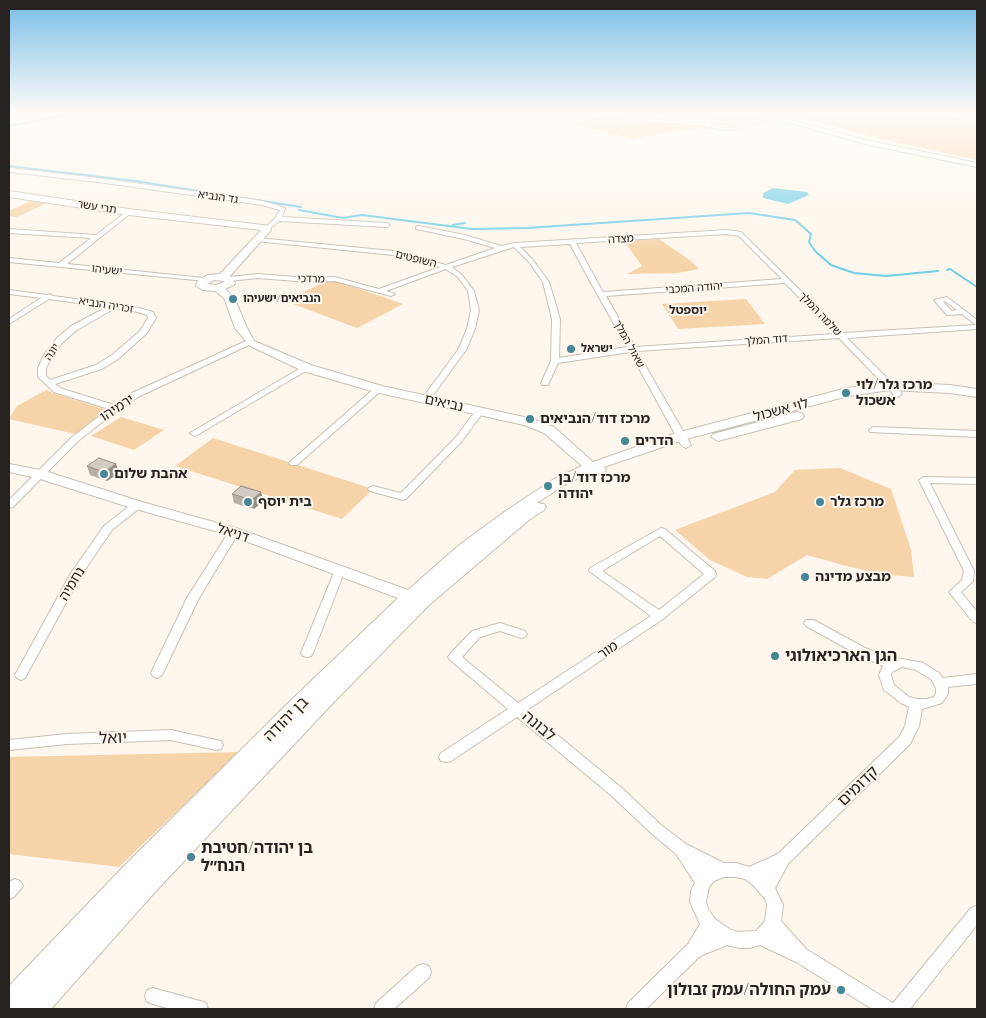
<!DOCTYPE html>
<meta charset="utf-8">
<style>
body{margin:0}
#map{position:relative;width:986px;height:1018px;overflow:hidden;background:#fff7ed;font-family:"Playfair Display",serif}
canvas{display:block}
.frame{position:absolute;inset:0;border:10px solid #25221f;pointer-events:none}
</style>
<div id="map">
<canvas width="986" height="1018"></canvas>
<div class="frame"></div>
</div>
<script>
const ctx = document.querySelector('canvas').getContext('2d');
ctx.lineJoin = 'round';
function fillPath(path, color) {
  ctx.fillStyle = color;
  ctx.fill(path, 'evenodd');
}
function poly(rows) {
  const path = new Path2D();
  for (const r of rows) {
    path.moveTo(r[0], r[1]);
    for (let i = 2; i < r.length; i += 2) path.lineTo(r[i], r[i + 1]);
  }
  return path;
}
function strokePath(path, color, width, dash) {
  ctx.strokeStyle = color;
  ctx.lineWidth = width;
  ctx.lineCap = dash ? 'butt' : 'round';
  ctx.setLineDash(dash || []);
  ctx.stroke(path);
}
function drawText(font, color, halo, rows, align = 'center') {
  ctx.font = font + ' "Playfair Display","Noto Sans Hebrew",serif';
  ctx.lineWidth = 4;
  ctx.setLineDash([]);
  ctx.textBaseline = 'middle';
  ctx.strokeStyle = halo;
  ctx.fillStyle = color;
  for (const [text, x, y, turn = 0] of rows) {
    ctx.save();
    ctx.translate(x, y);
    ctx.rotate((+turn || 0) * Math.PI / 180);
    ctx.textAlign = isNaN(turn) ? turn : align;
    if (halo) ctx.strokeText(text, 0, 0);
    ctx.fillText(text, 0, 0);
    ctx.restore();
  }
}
fillPath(poly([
 [714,114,753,114,764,117,733,127,721,126,712,124],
 [825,114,935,114,977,122,977,160,887,140,804,119],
 [600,117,702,125,720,130,703,128,668,132,633,139,571,123],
 [30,201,47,203,17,217,9,216,9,211],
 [659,239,691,261,699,269,677,273,627,274,642,266,624,241],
 [331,279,403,304,357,328,285,301],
 [746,299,765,324,678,329,662,304],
 [46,390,53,393,107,410,75,434,9,419,17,406],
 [121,417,164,430,134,450,91,436],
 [213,438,373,489,342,519,175,466],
 [840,468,891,489,911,550,914,577,889,575,850,567,807,555,767,579,747,577,710,560,675,530,775,492,795,470],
 [239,752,119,867,9,854,9,757]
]), '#f6d3a8');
fillPath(poly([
 [773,188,807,192,809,195,788,204,763,198,763,193]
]), '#70cee6');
strokePath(poly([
 [9,126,71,114],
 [9,166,135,181,301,207],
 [299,210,343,218,362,215,472,229,527,228,749,213,795,220,811,234,809,242,815,251,831,265,854,273,886,276,938,271],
 [453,225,465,223],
 [947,270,950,269,977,287]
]), '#70cee6', 2);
const street = poly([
 [611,114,629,118,706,123,705,121,709,114,713,114,709,121,711,124,721,128,735,128,778,117,780,118,735,130,721,130,708,126,629,120,611,117,611,114],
 [9,168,98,178,263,201,285,208,282,217,387,223,390,225,387,227,279,221,268,230,265,228,275,218,280,210,262,205,98,182,9,172,9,168],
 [127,211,132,212,67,264,204,278,206,279,206,281,9,262,9,258,59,263,91,238,9,233,9,229,96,235,127,211],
 [418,226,465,235,501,246,515,243,726,230,741,232,843,333,976,325,962,314,947,315,934,300,947,297,977,320,977,329,847,338,901,392,902,394,898,397,895,396,839,338,637,351,691,445,686,448,681,445,630,352,558,363,548,385,542,385,541,383,551,361,552,319,543,282,529,262,514,247,452,267,462,275,474,291,479,310,475,329,466,350,428,402,425,403,421,400,458,350,467,329,471,310,468,291,458,277,446,269,386,291,393,293,395,294,391,296,335,281,309,282,258,278,229,281,226,279,229,277,258,274,309,278,335,277,379,289,440,267,393,255,256,241,256,239,258,238,393,251,446,265,495,248,464,239,416,229,416,227,418,226],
 [726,234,739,236,782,279,603,292,576,243,726,234],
 [570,244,597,294,627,347,559,358,560,319,549,282,533,260,520,247,570,244],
 [785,283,835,334,635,347,606,296,785,283],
 [945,301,957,310,952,311,943,302,945,301],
 [9,290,47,295,50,294,53,296,114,304,139,308,153,312,156,318,146,334,118,359,102,369,55,384,60,388,114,405,132,393,246,341,249,341,253,343,138,397,118,410,78,441,13,507,9,508,9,500,72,437,109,409,54,392,38,377,38,368,44,355,57,338,71,326,107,307,49,299,9,324,9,319,41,298,9,294,9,290],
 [115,308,138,312,147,315,148,318,140,331,112,355,96,365,50,380,46,376,46,368,52,356,63,342,77,330,115,308],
 [304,366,307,366,311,368,197,435,194,436,190,433,304,366],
 [376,387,382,387,383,389,297,465,291,465,289,463,291,461,376,387],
 [480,408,484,411,462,441,406,499,403,500,370,491,368,489,370,487,373,486,401,493,456,437,477,409,480,408],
 [873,427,977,431,977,437,870,432,869,430,873,427],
 [924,477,977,478,977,484,930,483,974,571,973,581,961,592,977,612,977,623,973,622,949,592,962,580,964,571,919,480,924,477],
 [137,502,142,505,141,507,112,530,80,577,25,678,21,680,17,678,15,675,71,573,104,526,133,503,137,502],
 [661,528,665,529,715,571,716,574,715,577,663,619,527,710,623,789,661,825,686,844,724,863,736,863,749,867,778,854,900,736,905,726,909,707,901,703,884,690,879,675,883,666,855,653,806,626,804,623,806,620,814,620,863,647,894,660,902,659,923,663,939,673,943,678,977,674,977,684,948,687,948,694,942,703,922,709,919,726,910,744,788,864,775,888,783,905,781,921,806,949,893,1003,971,908,977,906,977,925,910,1009,872,1009,796,962,760,945,750,948,739,948,727,945,700,956,646,1009,626,1009,628,1003,688,944,700,924,690,902,691,891,695,883,676,854,651,833,613,797,517,717,451,761,446,762,441,761,439,757,441,753,508,709,450,660,448,657,450,654,472,631,500,623,525,631,527,634,525,637,521,638,500,631,480,637,462,657,518,703,651,616,589,571,590,568,661,528],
 [660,536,704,574,659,610,602,571,660,536],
 [902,667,916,670,931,679,936,688,936,693,934,697,926,699,917,699,909,697,894,685,891,675,892,672,902,667],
 [724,877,736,877,745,879,753,885,766,900,767,905,765,921,756,931,739,932,731,930,715,919,708,909,706,902,709,887,714,881,724,877],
 [234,529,239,532,199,598,163,673,161,676,157,678,153,676,151,673,187,598,230,530,234,529],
 [340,566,345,570,313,653,311,656,307,657,303,656,301,653,335,570,340,566],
 [171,730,216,740,221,741,223,745,221,749,216,750,171,740,67,744,9,750,9,740,67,734,171,730],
 [15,879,20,881,23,886,14,897,9,899,9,882,15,879],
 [423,964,429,966,431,972,429,978,394,1009,374,1009,376,1003,417,966,423,964],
 [153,988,200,1001,206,1003,208,1009,170,1009,153,1004,147,1002,145,996,147,990,153,988]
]);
const secondary = poly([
 [759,114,770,114,784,118,803,114,817,114,792,120,866,140,977,163,977,167,865,144,759,114],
 [9,191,129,209,271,226,271,230,230,276,235,283,234,285,225,289,234,297,247,328,254,341,311,365,382,386,533,419,554,427,593,462,676,433,847,388,890,382,950,385,977,389,977,397,950,393,890,390,848,396,686,439,604,467,606,470,604,473,599,474,592,472,564,485,537,503,544,504,546,507,544,510,529,520,429,605,334,702,155,892,51,1009,9,1009,9,986,124,866,284,707,398,598,229,535,132,508,37,478,9,472,9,464,45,471,142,502,239,529,408,590,458,546,507,510,554,479,582,466,544,433,524,425,375,392,303,371,250,346,235,328,224,298,215,291,203,290,196,286,198,280,208,275,220,274,261,230,129,215,9,197,9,191],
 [214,280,224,281,224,282,217,285,207,284,214,280],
 [797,412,802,413,804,416,802,419,718,441,711,437,713,434,797,412]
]);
strokePath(street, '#c7c0b6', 2);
strokePath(secondary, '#c7c0b6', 2);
fillPath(street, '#fff');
fillPath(secondary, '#fff');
fillPath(poly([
 [116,464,119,473,107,481,90,475,87,466],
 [261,492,263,501,254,509,234,503,232,494]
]), '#b5afa7');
fillPath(poly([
 [116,464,119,473,107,481,104,472],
 [261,492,263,501,254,509,252,500]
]), '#948e88');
const building = poly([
 [99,458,116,464,104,472,87,466,99,458],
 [241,486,261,492,252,500,232,494,241,486]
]);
fillPath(building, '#d3cbc2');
strokePath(building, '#948e88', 1);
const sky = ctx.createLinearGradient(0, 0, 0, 257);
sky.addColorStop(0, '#78bee7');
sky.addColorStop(0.44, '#fffbf7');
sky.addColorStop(1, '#fffbf700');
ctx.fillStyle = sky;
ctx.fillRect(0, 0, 986, 257);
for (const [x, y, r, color] of [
 [233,299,5,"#448797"],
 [571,349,5,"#448797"],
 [846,393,5,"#448797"],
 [530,419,5,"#448797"],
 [625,441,5,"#448797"],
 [104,474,5,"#448797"],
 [548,486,5,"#448797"],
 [248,502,5,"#448797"],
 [820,502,5,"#448797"],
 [805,577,5,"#448797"],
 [775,656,5,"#448797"],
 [191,857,5,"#448797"],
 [841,990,5,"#448797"]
]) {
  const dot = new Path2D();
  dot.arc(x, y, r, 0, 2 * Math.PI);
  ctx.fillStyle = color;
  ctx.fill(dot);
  strokePath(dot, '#fff7ed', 2);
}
drawText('11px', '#25221f', '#fff7ed', [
 ["גד הנביא",218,197,8],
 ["תרי עשר",97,207,9],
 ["מצדה",621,239,-4],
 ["השופטים",416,259,14],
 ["ישעיהו",107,270,6],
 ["מרדכי",311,279,1],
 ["יהודה המכבי",694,288,-4],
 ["זכריה הנביא",106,305,9],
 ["שלמה המלך",820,314,46],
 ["דוד המלך",766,340,-4],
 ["שאול המלך",629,344,61],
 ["יונה",52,352,-56]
]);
drawText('bold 11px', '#25221f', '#fff7ed', [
 ["הנביאים/ישעיהו",243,299],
 ["ישראל",581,349]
], 'left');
drawText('bold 12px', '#25221f', '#fff7ed', [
 ["יוספטל",688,310]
]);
drawText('bold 14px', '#25221f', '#fff7ed', [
 ["מרכז גלר/לוי",856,385],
 ["אשכול",856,401],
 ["מרכז דוד/הנביאים",540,419],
 ["הדרים",635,441],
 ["אהבת שלום",114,474],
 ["מרכז דוד/בן",558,478],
 ["יהודה",558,494],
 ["בית יוסף",258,502],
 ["מרכז גלר",830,502],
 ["מבצע מדינה",815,577]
], 'left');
drawText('14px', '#25221f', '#fff7ed', [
 ["נביאים",444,403,12],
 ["ירמיהו",117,408,-33],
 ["לוי אשכול",781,410,-15],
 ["דניאל",233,533,18],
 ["נחמיה",72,584,-59],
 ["מור",608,650,-34]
]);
drawText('bold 16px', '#25221f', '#fff7ed', [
 ["הגן הארכיאולוגי",785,656],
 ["בן יהודה/חטיבת",201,848],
 ["הנח״ל",201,866],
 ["עמק החולה/עמק זבולון",831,990,"right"]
], 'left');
drawText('16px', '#25221f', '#fff7ed', [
 ["בן יהודה",286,719,-45],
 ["לבונה",539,726,40],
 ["יואל",113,738,-2],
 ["קדומים",858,786,-44]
]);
</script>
